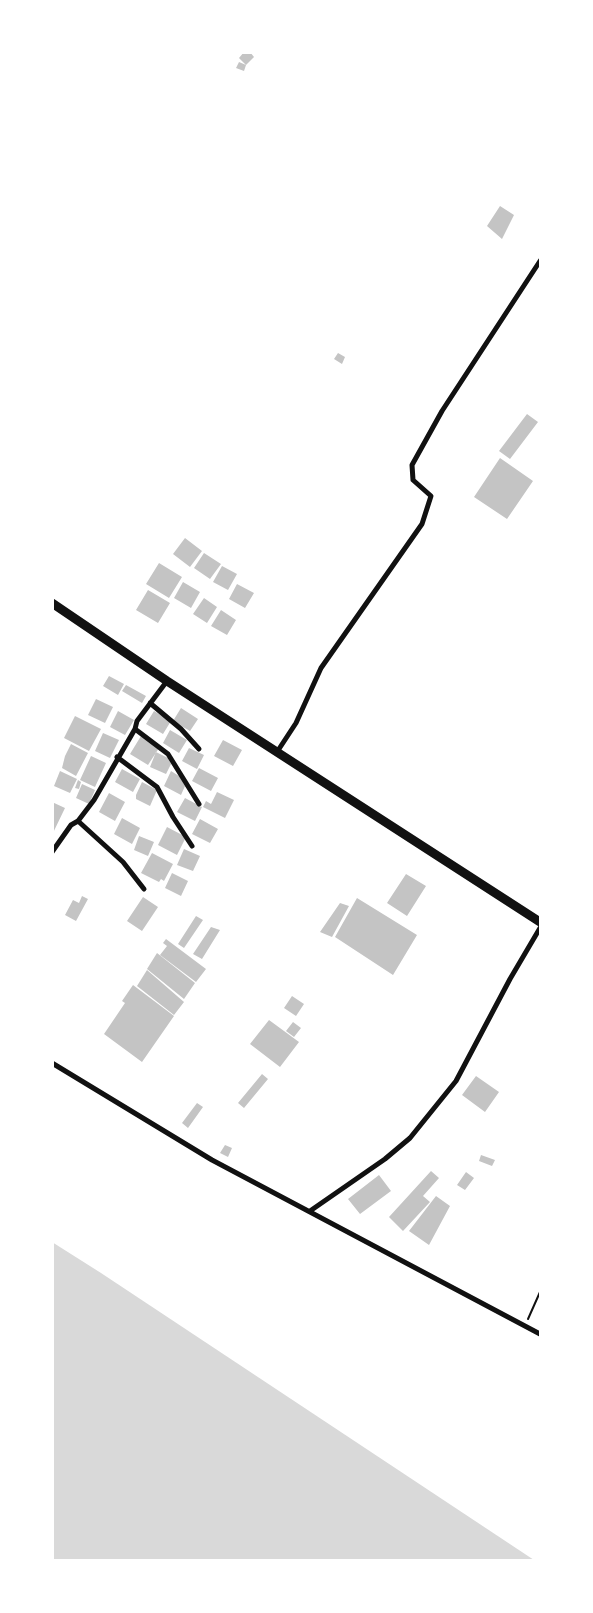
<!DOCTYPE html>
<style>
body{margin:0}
#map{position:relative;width:593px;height:1613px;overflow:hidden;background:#fff;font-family:Helvetica,sans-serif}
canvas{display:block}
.frame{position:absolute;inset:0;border:54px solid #fff;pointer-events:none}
</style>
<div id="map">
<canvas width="593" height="1613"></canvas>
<div class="frame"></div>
</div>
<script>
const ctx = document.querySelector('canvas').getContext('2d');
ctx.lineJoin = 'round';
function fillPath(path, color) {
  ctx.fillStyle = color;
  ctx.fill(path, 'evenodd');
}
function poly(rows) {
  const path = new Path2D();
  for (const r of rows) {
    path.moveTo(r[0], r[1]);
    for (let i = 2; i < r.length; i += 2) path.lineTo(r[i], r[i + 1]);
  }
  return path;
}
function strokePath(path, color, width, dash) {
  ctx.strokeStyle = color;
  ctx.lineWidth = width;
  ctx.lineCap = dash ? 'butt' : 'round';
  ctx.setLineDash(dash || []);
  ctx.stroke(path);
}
fillPath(poly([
 [52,1242,101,1273,534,1560,53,1560]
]), '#d9d9d9');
fillPath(poly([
 [244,52,250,52,254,57,246,65,244,71,236,68,239,62,246,65,239,58],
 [500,206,514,215,502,239,487,226],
 [338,353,345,357,342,364,334,359],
 [527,414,538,422,510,459,499,451],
 [500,458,533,481,507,519,474,497],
 [185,538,202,551,190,567,173,554],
 [204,553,221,564,210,579,194,568],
 [159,563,182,577,169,598,146,584],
 [222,566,237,574,228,590,213,582],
 [183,582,200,592,191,608,174,598],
 [237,584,254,593,245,608,229,599],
 [148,590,170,603,158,623,136,610],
 [204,598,217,607,207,623,193,614],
 [221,610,236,620,227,635,211,626],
 [109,676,124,684,118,695,103,686],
 [126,685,146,696,142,703,122,691],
 [96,699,113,707,105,723,88,715],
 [181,708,198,719,190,731,173,721],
 [118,711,134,720,125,735,110,727],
 [154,711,171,721,163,734,146,724],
 [75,716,101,729,89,751,64,738],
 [170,730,187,740,179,753,163,743],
 [103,733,119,740,110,758,95,751],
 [141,736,159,748,148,765,130,754],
 [223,740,242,750,233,766,214,756],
 [71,744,88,753,76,776,62,768,65,756],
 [189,748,204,755,197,769,182,761],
 [156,752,168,758,171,764,166,774,150,767],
 [91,756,106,763,95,787,80,780],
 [199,768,218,778,211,791,192,781],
 [122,769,140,779,133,792,115,782],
 [60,771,77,779,70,793,54,786],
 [171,771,179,776,185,786,181,795,164,786],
 [78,780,81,782,79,789,75,788],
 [142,782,157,790,150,806,136,799,136,795],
 [82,784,95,790,89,804,76,798],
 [217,792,234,800,225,818,203,807,206,801,211,804],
 [109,793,125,802,115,821,99,812],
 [185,798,202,807,195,821,177,812],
 [52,802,65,808,52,835],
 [122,818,140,828,132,844,114,834],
 [200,819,218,829,210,843,192,834],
 [167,827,186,837,177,855,158,845],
 [139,836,154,842,148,856,134,850],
 [184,849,200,856,193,871,177,865],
 [152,853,173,864,164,881,161,879,159,882,141,873],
 [172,873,188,881,181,896,165,888],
 [406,874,426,886,407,916,387,903],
 [82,896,88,899,76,921,65,915,73,900,79,903],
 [143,897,158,907,142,931,127,921],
 [357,898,417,935,393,975,335,937],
 [340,903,349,906,332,937,320,932],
 [196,916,203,920,184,948,178,944],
 [211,927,220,930,202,959,193,954],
 [166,939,206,969,196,982,160,955,167,946,163,943],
 [157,953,195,983,184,999,147,969],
 [147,970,184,1002,174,1015,137,986],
 [133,985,174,1016,142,1062,104,1034,125,1003,122,1001],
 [292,996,304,1004,296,1016,284,1008],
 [269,1020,299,1042,280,1067,250,1044],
 [293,1022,301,1028,294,1037,286,1031],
 [262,1074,268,1079,244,1108,238,1103],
 [476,1076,499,1092,485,1112,462,1095],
 [197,1103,203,1107,188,1128,182,1123],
 [225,1145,232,1148,228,1157,220,1153],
 [481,1155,495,1160,492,1166,479,1161],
 [431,1171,439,1178,423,1196,430,1202,403,1231,389,1217],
 [466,1172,474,1178,465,1190,457,1185],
 [379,1175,391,1191,360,1214,348,1199],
 [436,1196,450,1206,429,1245,409,1231]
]), '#c4c4c4');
strokePath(poly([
 [528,1319,540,1292]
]), '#111', 2);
strokePath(poly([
 [150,703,181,729,199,749],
 [135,729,168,754,199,804],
 [277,752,296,723,321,668,422,524,431,496,413,480,412,465,442,411,540,261],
 [117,757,157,787,173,817,192,846],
 [78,821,123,862,144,889],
 [52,852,71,825,78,821,94,800,135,729,137,721,167,681],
 [52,1063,212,1160,540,1334],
 [310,1211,385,1159,410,1138,456,1081,510,979,540,928]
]), '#111', 5);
strokePath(poly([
 [52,603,167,681,540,922]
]), '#111', 9);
</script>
